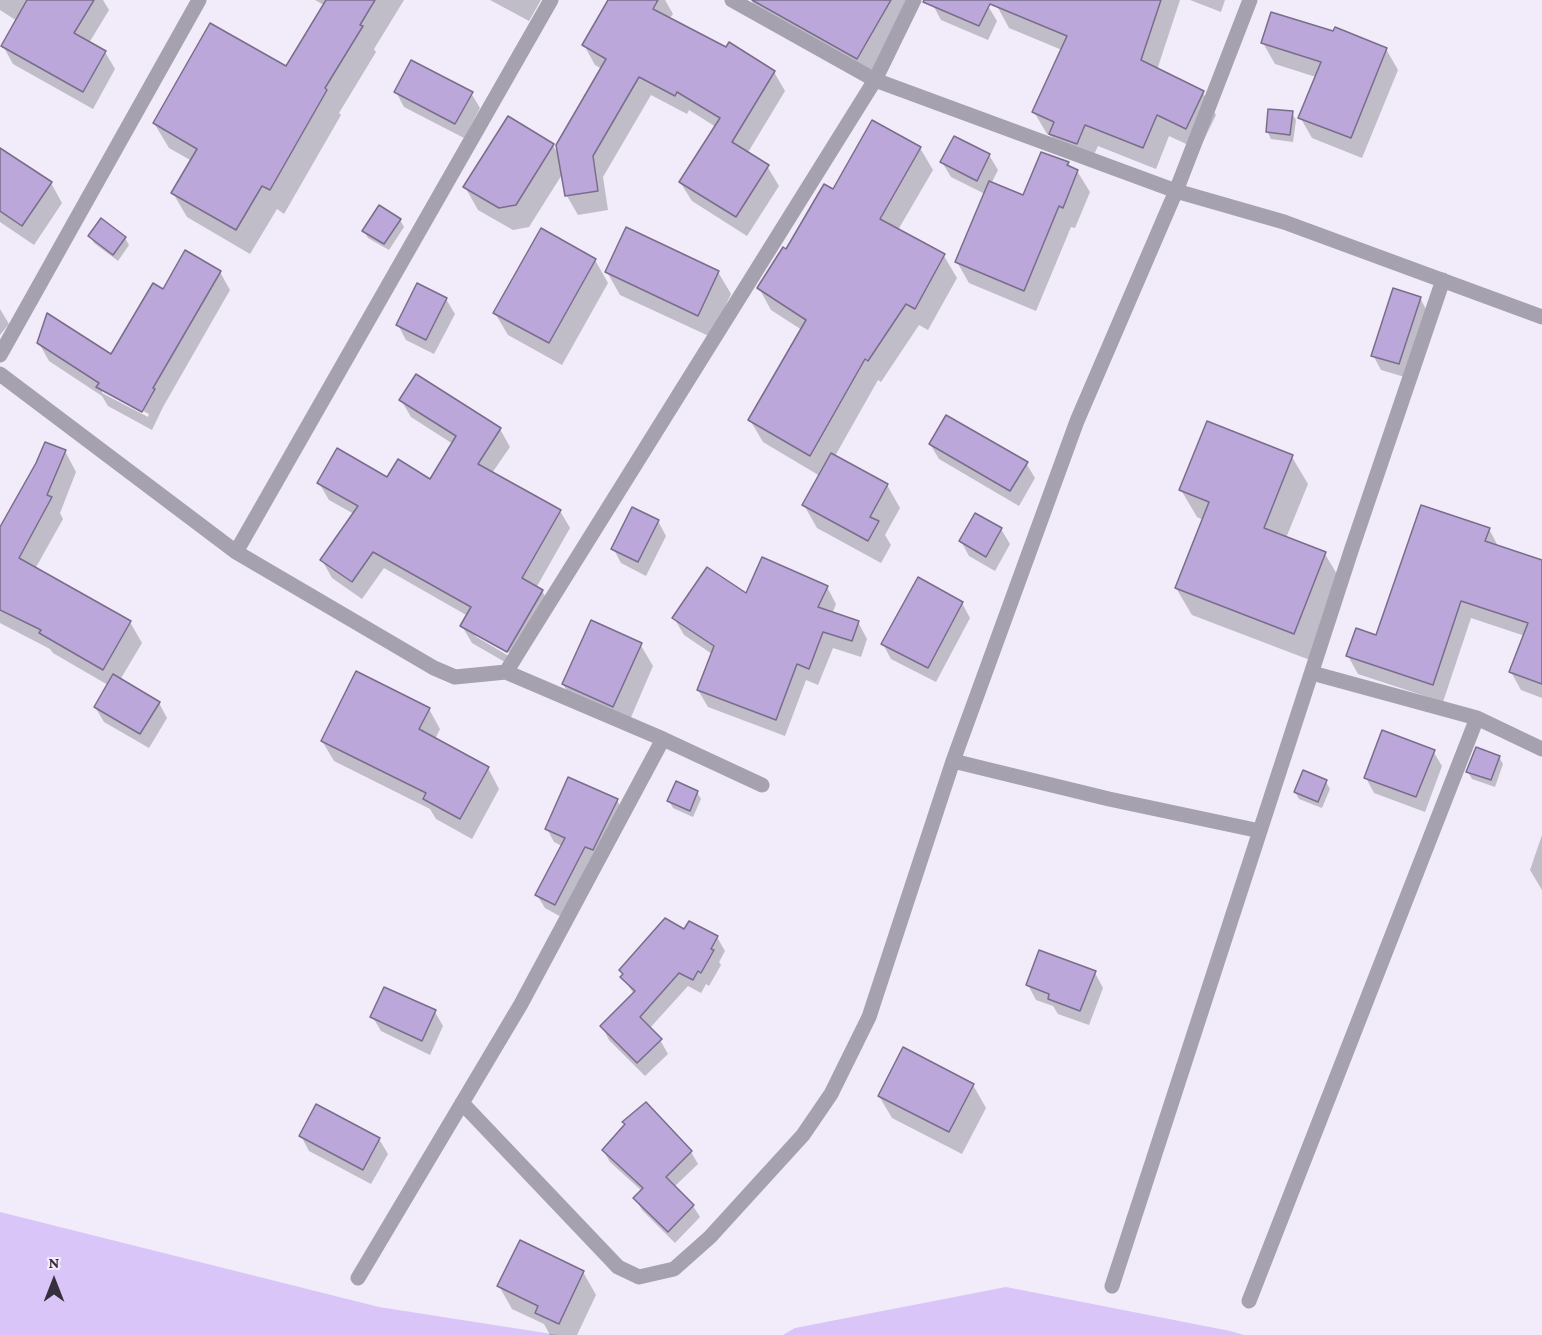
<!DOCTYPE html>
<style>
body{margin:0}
#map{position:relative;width:1542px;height:1335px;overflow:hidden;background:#f1ebfa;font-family:"Crimson Pro",serif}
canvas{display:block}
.north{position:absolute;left:24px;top:1251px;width:60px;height:60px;-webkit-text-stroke:4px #f1ebfa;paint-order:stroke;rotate:0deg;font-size:16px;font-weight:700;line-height:24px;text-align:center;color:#36303e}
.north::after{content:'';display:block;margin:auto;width:21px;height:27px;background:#36303e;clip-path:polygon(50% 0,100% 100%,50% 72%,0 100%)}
</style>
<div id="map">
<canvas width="1542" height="1335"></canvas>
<div class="north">N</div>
</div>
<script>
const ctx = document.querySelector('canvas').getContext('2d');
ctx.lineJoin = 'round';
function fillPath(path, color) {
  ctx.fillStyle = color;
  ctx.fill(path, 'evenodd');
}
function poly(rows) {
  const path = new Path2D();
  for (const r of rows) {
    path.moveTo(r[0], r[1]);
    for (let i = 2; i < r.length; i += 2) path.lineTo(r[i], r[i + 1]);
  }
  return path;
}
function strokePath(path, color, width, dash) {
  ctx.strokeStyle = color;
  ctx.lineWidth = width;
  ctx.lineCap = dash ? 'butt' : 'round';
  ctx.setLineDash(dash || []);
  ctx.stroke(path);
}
fillPath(poly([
 [0,1212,379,1307,558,1335,0,1335],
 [1006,1287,1230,1331,1244,1335,783,1335,795,1328]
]), '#d9c5f7');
fillPath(poly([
 [0,0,103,0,109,10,89,43,105,52,115,69,93,109,13,64,3,46,17,21,0,10],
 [315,0,404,0,374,49,376,52,339,113,341,115,284,214,277,209,250,254,187,217,173,193,192,161,169,148,154,123,286,68,324,5],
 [490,0,541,0,529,21],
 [610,0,665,0,673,14,669,19,774,72,785,91,747,154,767,166,779,186,747,236,692,201,680,182,716,127,689,110,687,114,651,95,603,177,608,210,578,215,567,196,563,173,529,227,513,230,478,210,465,187,553,145,559,156,602,69,595,65,584,45],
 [751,0,912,0,873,86,767,26],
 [935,0,976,0,988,6,997,21,988,40,941,20,933,5],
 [999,0,1180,0,1157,70,1203,93,1216,115,1199,150,1169,136,1156,169,1098,146,1089,165,1063,156,1052,137,1047,134,1034,112,1062,50,1009,28,997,6],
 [1190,0,1225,0,1221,12],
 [1263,43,1386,49,1398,70,1362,158,1312,138,1300,117,1316,77,1275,64],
 [396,92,471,93,480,108,464,138,404,107],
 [1292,113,1296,120,1293,142,1271,139,1267,131],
 [920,148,933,170,898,230,944,256,957,278,928,330,919,325,881,382,878,380,835,456,887,485,900,508,885,535,891,545,881,563,817,528,804,505,820,476,763,442,750,420,802,330,771,310,759,288,834,192],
 [0,149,51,183,62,203,34,245,0,222],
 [989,155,998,170,991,184,1024,197,1068,163,1071,168,1077,171,1090,192,1075,228,1071,227,1036,311,969,283,957,262,985,194,951,177,942,162],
 [101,220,125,238,129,245,118,261,94,243,90,236],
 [400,220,404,227,389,250,368,238,364,231],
 [595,260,608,283,562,365,508,335,495,313],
 [220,272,230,290,163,407,152,430,108,406,102,396,49,361,39,343,111,357,163,291],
 [102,389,149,414,148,417,102,393],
 [607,272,718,272,731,294,711,337,620,295],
 [1420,298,1428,313,1408,378,1381,370,1373,355],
 [446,299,455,314,434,354,406,340,398,325],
 [0,309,9,324,0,335],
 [401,400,500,429,510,447,492,473,560,511,570,528,536,588,542,591,552,608,517,669,472,643,462,626,468,616,384,568,362,599,332,578,322,560,354,514,329,500,319,483,387,479,431,481,453,444,411,417],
 [475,633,514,655,512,658,475,636],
 [930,444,1026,463,1035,478,1019,506,939,459],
 [65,451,76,472,60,513,63,519,35,569,130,622,142,643,120,680,159,703,167,718,149,748,104,722,95,707,108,685,53,653,50,649,0,623,0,530],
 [1292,457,1308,484,1286,538,1325,554,1341,581,1310,660,1192,615,1176,588,1203,520,1197,517,1181,490],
 [658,521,666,536,646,576,621,563,613,548],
 [1001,529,1010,544,995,571,969,556,961,541],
 [1489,529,1499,548,1542,562,1542,698,1521,690,1511,672,1525,636,1471,618,1443,702,1358,674,1348,656,1377,637],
 [827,587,836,604,832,614,858,622,867,639,861,657,833,648,818,685,806,680,785,736,708,707,698,690,712,654,684,635,674,618,746,595],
 [962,603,970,618,936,682,891,659,883,644],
 [640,644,653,666,626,729,576,707,563,684],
 [429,709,440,729,435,739,488,768,499,789,472,839,436,819,430,809,334,761,322,741],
 [1433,751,1442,766,1425,812,1374,793,1366,778],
 [1499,757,1503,764,1495,787,1472,779,1468,772],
 [1304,772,1326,782,1330,789,1322,808,1299,799,1295,792],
 [697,792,701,799,693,817,673,808,669,801],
 [617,800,624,814,563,918,545,908,537,895,562,846,554,842,547,829],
 [1542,835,1542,890,1530,870],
 [684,931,717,937,725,951,719,962,721,965,709,986,706,984,701,993,688,986,649,1029,660,1040,668,1054,645,1076,609,1040,602,1026,634,994,622,977,624,975,621,970],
 [1095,973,1103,988,1089,1025,1058,1014,1053,1006,1036,1000,1028,985],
 [435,1012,443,1026,430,1055,381,1031,372,1016],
 [973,1085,986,1108,962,1154,892,1118,879,1096],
 [646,1104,691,1152,698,1164,674,1187,693,1206,700,1217,675,1243,642,1210,635,1198,642,1191,610,1162,603,1150],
 [301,1136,379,1139,388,1154,371,1184,309,1151],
 [583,1272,596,1295,577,1335,550,1335,544,1324,512,1309,499,1286]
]), '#0003');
const building = poly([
 [27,0,94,0,74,33,106,51,83,92,1,46,27,0],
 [326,0,375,0,360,25,363,26,325,88,327,90,270,190,262,186,236,230,171,193,197,149,153,123,210,23,286,66,326,0],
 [608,0,658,0,653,9,726,47,729,42,775,71,732,142,769,165,736,217,679,182,720,118,677,92,675,96,639,77,593,156,598,191,565,196,556,145,606,59,582,45,608,0],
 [752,0,891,0,857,59,752,0],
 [924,0,1161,0,1141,60,1204,91,1186,129,1157,115,1143,148,1085,125,1077,144,1049,134,1054,122,1032,112,1067,36,990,4,979,26,923,2,924,0],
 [1271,12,1333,31,1335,27,1387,48,1351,138,1298,118,1321,62,1261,43,1271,12],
 [411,60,473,92,455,124,394,92,411,60],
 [1268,109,1293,111,1290,135,1266,132,1268,109],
 [508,116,554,144,516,205,499,208,463,187,508,116],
 [872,120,921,147,880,219,945,254,915,309,906,304,868,361,865,359,810,456,748,420,806,320,757,288,783,247,786,249,824,184,833,189,872,120],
 [954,136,990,154,977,181,940,162,954,136],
 [0,148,52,182,22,226,0,211,0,148],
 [1041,152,1069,162,1067,165,1078,170,1063,208,1059,206,1024,291,955,262,989,181,1023,195,1041,152],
 [379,205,401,219,384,244,362,231,379,205],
 [101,218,126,237,113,255,88,236,101,218],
 [626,227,719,271,698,316,605,272,626,227],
 [541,228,596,259,549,343,493,313,541,228],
 [185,250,221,271,153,388,155,389,142,412,96,387,99,383,37,343,47,313,111,354,153,283,163,289,185,250],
 [417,283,447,298,426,340,396,325,417,283],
 [1393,288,1421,297,1399,364,1371,356,1393,288],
 [416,374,501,428,478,464,561,510,522,578,543,590,507,652,460,626,471,607,373,552,352,582,320,560,358,506,317,483,337,448,387,477,398,459,430,479,456,436,399,400,416,374],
 [946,415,1028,462,1010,491,929,444,946,415],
 [1207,421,1293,455,1264,528,1326,552,1294,634,1175,588,1209,502,1179,490,1207,421],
 [45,442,66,450,47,495,52,497,19,558,131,621,103,670,39,633,41,630,0,610,0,527,36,463,45,442],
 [831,453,888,484,870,517,879,521,868,541,802,505,831,453],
 [1421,505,1490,528,1485,541,1542,560,1542,684,1509,672,1528,623,1461,601,1433,685,1346,656,1356,628,1376,635,1421,505],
 [632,507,659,520,638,562,611,549,632,507],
 [975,513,1002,528,986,557,959,541,975,513],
 [762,557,828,586,818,607,859,621,852,641,823,632,809,669,797,664,776,720,697,690,714,646,672,618,707,567,746,593,762,557],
 [918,577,963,602,928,668,881,644,918,577],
 [591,620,642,643,613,707,562,684,591,620],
 [356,671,430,708,419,729,489,767,460,819,423,799,426,793,321,741,356,671],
 [113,674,160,702,140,734,94,707,113,674],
 [1382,730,1435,750,1416,797,1364,778,1382,730],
 [1476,747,1500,756,1491,780,1466,772,1476,747],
 [1303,770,1327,780,1318,802,1294,792,1303,770],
 [568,777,618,799,593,850,585,847,555,905,535,895,565,838,545,829,568,777],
 [676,781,698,791,690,811,667,801,676,781],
 [665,918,684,929,689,921,718,936,711,949,714,950,701,973,698,971,693,980,679,973,640,1017,662,1039,637,1063,600,1026,635,991,620,977,623,974,619,970,665,918],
 [1039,950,1096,971,1080,1011,1048,999,1049,994,1026,985,1039,950],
 [384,987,436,1010,422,1041,370,1017,384,987],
 [903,1047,974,1084,949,1132,878,1096,903,1047],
 [646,1102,692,1151,666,1177,694,1205,668,1232,633,1198,643,1188,602,1150,625,1124,622,1122,646,1102],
 [316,1104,380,1138,363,1170,299,1136,316,1104],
 [520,1240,584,1271,559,1324,535,1313,538,1306,497,1286,520,1240]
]);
fillPath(building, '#bba7d9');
strokePath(building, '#796d8c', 1.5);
strokePath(poly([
 [732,0,875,80,1176,191,1284,222,1542,317],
 [0,355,199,0],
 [0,374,236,552,434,668,455,677,506,672,875,80,914,0],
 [236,552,551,0],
 [506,672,663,739,762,785],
 [1312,673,1477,718,1542,749],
 [953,761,1109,799,1260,831],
 [462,1103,618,1267,639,1277,674,1269,710,1237,803,1135,831,1094,869,1017,953,761,1077,421,1176,191,1250,0],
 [358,1278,521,1004,663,739],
 [1112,1286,1351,551,1443,280],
 [1249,1301,1477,718]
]), '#a6a1af', 15);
</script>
